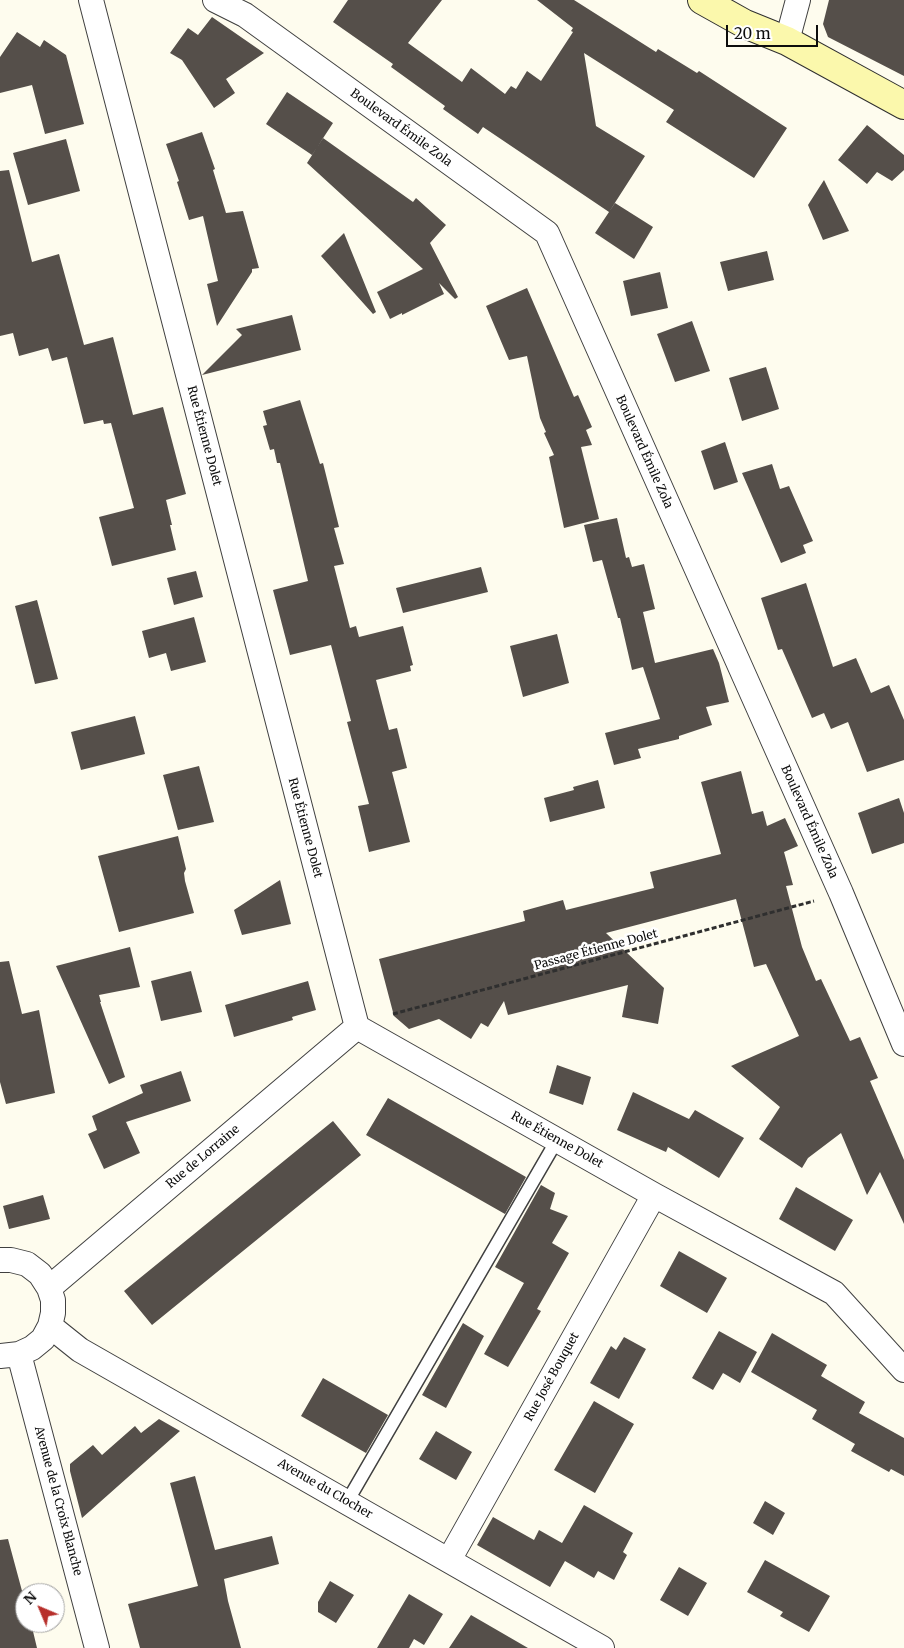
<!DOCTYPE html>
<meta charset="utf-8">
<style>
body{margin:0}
#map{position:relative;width:904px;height:1648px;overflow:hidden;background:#fefcee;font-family:Merriweather,serif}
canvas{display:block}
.north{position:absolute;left:15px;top:1583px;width:50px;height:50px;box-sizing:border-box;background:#fff;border:1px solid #9e9e9e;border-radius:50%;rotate:315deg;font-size:14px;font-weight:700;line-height:20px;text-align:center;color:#0d0d0d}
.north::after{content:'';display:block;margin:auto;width:18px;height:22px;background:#b72f2b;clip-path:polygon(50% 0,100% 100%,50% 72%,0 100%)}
.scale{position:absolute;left:726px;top:25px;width:92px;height:22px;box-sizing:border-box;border:2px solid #0d0d0d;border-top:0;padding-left:6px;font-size:15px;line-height:18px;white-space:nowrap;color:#0d0d0d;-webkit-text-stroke:4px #fff;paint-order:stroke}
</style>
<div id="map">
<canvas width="904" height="1648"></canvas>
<div class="north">N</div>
<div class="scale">20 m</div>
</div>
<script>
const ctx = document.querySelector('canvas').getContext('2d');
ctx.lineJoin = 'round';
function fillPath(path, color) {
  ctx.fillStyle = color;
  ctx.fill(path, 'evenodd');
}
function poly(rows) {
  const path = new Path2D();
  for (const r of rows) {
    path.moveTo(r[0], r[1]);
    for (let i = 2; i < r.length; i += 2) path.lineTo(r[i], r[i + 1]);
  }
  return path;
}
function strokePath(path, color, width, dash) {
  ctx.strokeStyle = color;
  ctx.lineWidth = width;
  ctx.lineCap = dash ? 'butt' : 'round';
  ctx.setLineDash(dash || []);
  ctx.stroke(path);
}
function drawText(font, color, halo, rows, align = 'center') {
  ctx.font = font + ' Merriweather,serif';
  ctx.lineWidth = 5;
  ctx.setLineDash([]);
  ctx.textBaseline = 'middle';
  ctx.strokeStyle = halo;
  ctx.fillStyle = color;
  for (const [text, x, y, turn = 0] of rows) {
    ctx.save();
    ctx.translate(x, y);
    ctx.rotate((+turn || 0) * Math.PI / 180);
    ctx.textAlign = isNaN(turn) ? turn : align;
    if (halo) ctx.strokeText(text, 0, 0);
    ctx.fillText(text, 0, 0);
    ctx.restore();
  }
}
fillPath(poly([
 [348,0,442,0,408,43,462,82,471,68,505,94,511,86,516,89,527,71,541,81,573,32,571,31,573,28,537,0,574,0,656,52,658,49,697,73,699,71,787,128,754,178,666,122,674,110,584,53,596,126,645,156,609,212,483,127,478,134,443,109,445,106,391,67,393,64,333,22],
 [829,0,904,0,904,76,828,37,823,24],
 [212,17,264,53,226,79,235,93,214,108,182,60,170,53,188,28,198,35],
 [17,32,40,47,44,40,66,55,84,124,45,134,32,85,0,93,0,57],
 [287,92,333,123,312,155,266,124],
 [867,125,904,155,904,170,892,181,877,172,867,184,838,160],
 [202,132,215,169,213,170,226,213,243,211,259,268,252,269,252,272,217,326,207,284,218,281,203,216,189,220,177,182,179,181,166,144],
 [323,138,413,202,416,198,446,225,430,243,458,297,455,299,439,283,444,294,402,315,402,313,390,319,377,292,423,269,307,163],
 [66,139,80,191,28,205,13,153],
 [9,170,32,262,59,254,84,345,113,337,133,415,163,407,186,494,166,500,172,525,170,525,176,550,112,566,99,517,134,508,111,423,104,424,103,420,84,424,67,357,52,361,48,348,19,356,13,333,0,336,0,171],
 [824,180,849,231,823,240,808,205],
 [615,203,653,227,634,259,595,233],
 [344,233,376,312,373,314,321,256],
 [767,251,774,280,728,291,720,262],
 [660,272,668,308,631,316,623,281],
 [527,288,574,397,578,395,592,427,586,430,592,445,581,447,599,519,564,528,549,457,554,455,544,433,546,432,540,418,527,356,509,360,486,306],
 [292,315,301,350,202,375,242,335,236,329],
 [692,321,710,371,675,382,657,334],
 [766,367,779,409,742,421,729,378],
 [300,400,320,464,323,463,339,527,334,528,344,564,334,566,350,628,356,626,359,637,403,626,413,665,410,666,411,671,376,680,389,730,397,728,407,768,392,772,410,842,369,852,358,806,369,804,347,722,351,721,331,645,290,655,273,590,308,581,280,463,277,463,274,449,270,450,263,426,267,425,263,411],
 [725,442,738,482,714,490,701,451],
 [772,464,780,489,789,486,813,541,803,545,806,553,781,563,742,473],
 [617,518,626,558,629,557,632,567,644,564,655,609,643,612,655,663,713,649,719,663,729,702,706,707,712,725,679,736,679,739,638,749,641,758,614,765,605,733,660,719,643,667,632,670,620,618,618,618,602,560,593,562,584,525],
 [481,567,488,592,403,613,396,588],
 [196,571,203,597,174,605,167,578],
 [806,583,833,667,856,658,871,693,889,685,904,720,904,760,867,772,848,722,831,729,824,713,812,718,782,649,778,650,761,598],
 [37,600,58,679,35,684,15,606],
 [194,617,206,662,171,671,166,653,149,658,142,631],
 [557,634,569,683,523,697,510,646],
 [135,716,145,754,81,770,71,732],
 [199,766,214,822,178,830,163,775],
 [741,771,752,814,763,811,767,826,785,818,798,846,784,852,793,885,786,886,802,947,816,981,821,979,850,1041,860,1037,878,1078,870,1081,904,1160,904,1224,880,1172,867,1195,841,1133,808,1158,802,1168,759,1139,780,1107,731,1066,799,1036,766,964,754,967,736,899,606,933,664,988,658,1024,622,1017,628,985,508,1015,504,1001,488,1027,481,1023,471,1039,439,1019,409,1029,394,1016,379,959,525,921,523,911,563,900,566,910,654,888,650,872,721,854,701,782],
 [598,780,605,808,550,822,544,798,574,790,573,787],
 [899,798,904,813,904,843,872,854,858,813],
 [178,836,186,869,184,873,185,881,194,913,119,932,98,856],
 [280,880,291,924,242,935,234,910],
 [130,947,140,987,99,995,101,1002,100,1002,125,1077,109,1084,56,966],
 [9,961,22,1014,39,1010,55,1093,6,1104,0,1082,0,962],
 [191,971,202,1012,161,1021,151,981],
 [308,981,316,1010,292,1017,293,1020,234,1037,225,1005],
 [557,1065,591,1077,583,1105,549,1093],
 [181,1071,191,1101,126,1122,140,1153,104,1169,88,1134,97,1130,92,1116,143,1093,140,1085],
 [633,1092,689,1119,695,1110,744,1138,719,1178,668,1147,666,1152,617,1130],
 [388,1098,526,1177,505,1214,366,1135],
 [333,1121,361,1155,152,1325,124,1291],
 [541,1185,555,1193,550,1209,568,1216,552,1243,569,1253,537,1309,541,1311,508,1367,484,1354,524,1283,495,1267],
 [796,1187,853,1220,835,1251,779,1219],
 [43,1195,50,1219,9,1229,3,1206],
 [679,1251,727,1278,707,1313,660,1286],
 [463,1323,484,1336,446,1408,422,1395],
 [719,1331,757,1352,740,1383,723,1373,713,1390,692,1378],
 [772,1333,827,1365,821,1376,865,1402,859,1413,904,1438,904,1476,891,1469,889,1472,851,1451,855,1444,812,1419,817,1410,751,1372],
 [624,1337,646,1349,619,1399,590,1383,611,1346,616,1350],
 [323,1378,388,1415,366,1453,301,1416],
 [594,1401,634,1424,595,1493,554,1470],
 [159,1419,180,1431,82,1518,70,1471,70,1464,93,1445,102,1455,135,1426,141,1433],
 [436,1431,472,1452,456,1480,419,1459],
 [195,1476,215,1550,272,1536,279,1564,224,1579,228,1601,241,1648,140,1648,128,1604,198,1586,170,1483],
 [765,1501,785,1513,773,1535,753,1523],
 [584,1505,633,1533,623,1552,627,1555,614,1580,598,1571,594,1578,565,1561,550,1587,477,1545,493,1517,534,1540,539,1530,562,1543],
 [8,1539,25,1602,25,1623,31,1623,37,1648,0,1648,0,1540],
 [765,1560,830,1596,809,1632,780,1616,783,1612,747,1592],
 [679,1567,707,1583,688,1616,660,1600],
 [330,1581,354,1595,336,1623,318,1612,318,1602],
 [409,1594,443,1614,424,1645,414,1639,409,1648,377,1648],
 [471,1615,528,1648,449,1648]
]), '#554f4a');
const lane = poly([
 [347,1502,557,1140]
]);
const street = poly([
 [91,0,357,1027,654,1195,834,1293,904,1370],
 [215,0,245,15,547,233,841,893,904,1044],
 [787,41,798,0],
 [0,1260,11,1260,27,1264,40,1274,49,1288,53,1300,53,1313,50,1326,43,1339,32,1348,19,1354,0,1356],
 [49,1288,357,1027],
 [50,1326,80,1350,602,1648],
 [19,1354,97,1648],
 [449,1560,654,1195]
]);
const secondary = poly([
 [702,0,745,24,787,41,904,105]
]);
strokePath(lane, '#404040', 15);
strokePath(street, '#404040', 26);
strokePath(secondary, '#2f2f2f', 30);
strokePath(poly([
 [393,1014,814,901]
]), '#2f2f2f', 3, [5, 2.5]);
strokePath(lane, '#fff', 12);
strokePath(street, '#fff', 24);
strokePath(secondary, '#fbf8ac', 28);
drawText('12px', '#0d0d0d', '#fff', [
 ["Boulevard Émile Zola",401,128,36],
 ["Rue Étienne Dolet",204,436,75],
 ["Boulevard Émile Zola",644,452,66],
 ["Boulevard Émile Zola",809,822,66],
 ["Rue Étienne Dolet",305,828,75],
 ["Passage Étienne Dolet",596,950,-15],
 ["Rue Étienne Dolet",557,1140,29],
 ["Rue de Lorraine",203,1157,-40],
 ["Rue José Bouquet",552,1377,-61],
 ["Avenue du Clocher",325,1489,30],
 ["Avenue de la Croix Blanche",58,1501,75]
]);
</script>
